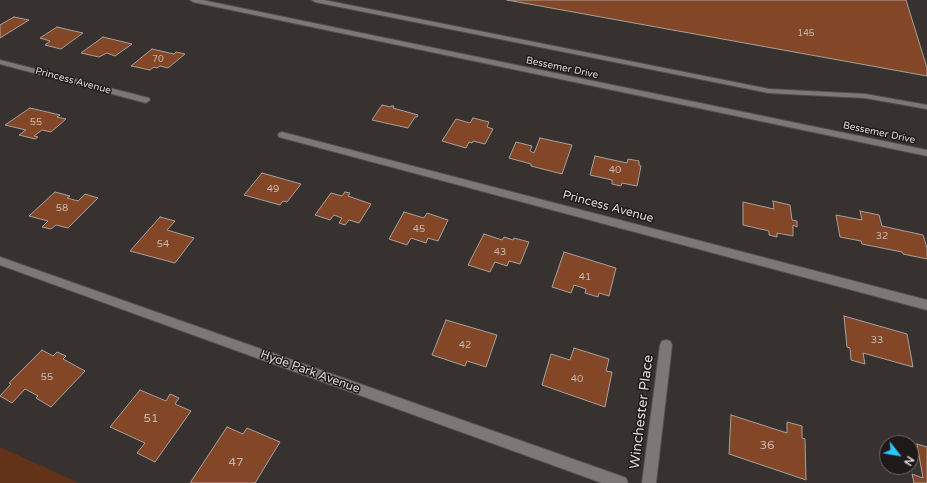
<!DOCTYPE html>
<style>
body{margin:0}
#map{position:relative;width:927px;height:483px;overflow:hidden;background:#373230;font-family:"Varela Round",sans-serif}
canvas{display:block}
.north{position:absolute;left:879px;top:435px;width:40px;height:40px;box-sizing:border-box;background:#1d1a19;border:1px solid #6a6766;border-radius:50%;rotate:121deg;font-size:11px;font-weight:700;line-height:16px;text-align:center;color:#dedbda}
.north::after{content:'';display:block;margin:auto;width:14px;height:18px;background:#27c8ff;clip-path:polygon(50% 0,100% 100%,50% 72%,0 100%)}
</style>
<div id="map">
<canvas width="927" height="483"></canvas>
<div class="north">N</div>
</div>
<script>
const ctx = document.querySelector('canvas').getContext('2d');
ctx.lineJoin = 'round';
function fillPath(path, color) {
  ctx.fillStyle = color;
  ctx.fill(path, 'evenodd');
}
function poly(rows) {
  const path = new Path2D();
  for (const r of rows) {
    path.moveTo(r[0], r[1]);
    for (let i = 2; i < r.length; i += 2) path.lineTo(r[i], r[i + 1]);
  }
  return path;
}
function strokePath(path, color, width, dash) {
  ctx.strokeStyle = color;
  ctx.lineWidth = width;
  ctx.lineCap = dash ? 'butt' : 'round';
  ctx.setLineDash(dash || []);
  ctx.stroke(path);
}
function drawText(font, color, halo, rows, align = 'center') {
  ctx.font = font + ' "Varela Round",sans-serif';
  ctx.lineWidth = 3;
  ctx.setLineDash([]);
  ctx.textBaseline = 'middle';
  ctx.strokeStyle = halo;
  ctx.fillStyle = color;
  for (const [text, x, y, turn = 0] of rows) {
    ctx.save();
    ctx.translate(x, y);
    ctx.rotate((+turn || 0) * Math.PI / 180);
    ctx.textAlign = isNaN(turn) ? turn : align;
    if (halo) ctx.strokeText(text, 0, 0);
    ctx.fillText(text, 0, 0);
    ctx.restore();
  }
}
fillPath(poly([
 [0,447,79,483,0,483]
]), '#623219');
const building = poly([
 [507,0,906,0,927,68,927,76,507,0],
 [14,17,29,20,0,38,0,25,14,17],
 [57,27,83,33,61,49,45,45,50,41,40,38,57,27],
 [103,37,132,44,115,56,107,53,99,57,81,53,103,37],
 [152,49,174,54,176,52,185,54,168,68,160,66,157,68,154,67,150,70,131,66,152,49],
 [382,105,390,107,391,106,394,106,393,108,418,115,417,117,415,117,408,128,372,120,382,105],
 [30,108,60,115,57,117,66,119,51,132,42,130,34,136,38,137,35,139,19,135,26,130,5,125,30,108],
 [473,118,489,122,487,127,493,129,485,144,473,141,472,143,469,142,466,148,442,141,456,119,470,123,473,118],
 [540,138,572,145,562,174,531,166,531,164,509,158,516,142,532,146,530,151,534,153,540,138],
 [595,156,627,163,628,159,639,161,639,165,641,166,637,186,622,183,621,186,612,184,612,180,590,175,595,156],
 [262,173,301,184,287,202,283,201,280,205,244,195,262,173],
 [55,192,70,196,67,198,78,201,85,194,98,198,68,228,56,225,51,229,42,227,48,221,29,216,55,192],
 [345,192,350,193,348,196,371,204,359,223,349,220,345,225,339,223,342,218,334,215,330,220,315,215,331,193,342,196,345,192],
 [773,201,790,205,792,220,797,221,797,227,793,225,793,236,777,233,777,237,769,235,769,231,743,225,743,202,774,209,773,201],
 [860,211,879,215,882,226,923,235,927,248,927,259,903,254,902,252,862,244,861,241,840,237,836,215,862,220,860,211],
 [404,212,424,218,427,213,448,220,438,241,428,238,426,243,411,238,407,245,389,239,404,212],
 [160,217,175,221,167,230,194,238,175,263,130,251,160,217],
 [484,234,502,240,504,237,513,240,514,238,529,242,520,264,509,261,507,266,495,262,490,272,468,265,484,234],
 [564,252,616,268,609,296,599,293,598,297,585,293,586,289,574,285,571,293,552,287,564,252],
 [844,316,907,334,913,367,863,353,865,364,851,360,850,348,847,347,844,316],
 [446,320,497,335,486,367,467,361,465,366,432,355,446,320],
 [574,348,609,359,606,371,612,372,605,407,542,385,551,354,570,360,574,348],
 [42,350,53,356,57,352,66,356,63,359,85,371,51,407,36,398,38,396,25,389,12,403,0,396,11,384,9,383,42,350],
 [140,390,166,401,170,394,179,398,175,404,191,411,155,462,137,453,145,443,110,427,140,390],
 [731,415,787,433,787,422,802,426,802,438,805,439,806,480,729,454,731,415],
 [227,427,243,434,247,428,280,442,255,483,190,483,227,427],
 [917,444,927,447,927,483,914,483,912,474,923,478,917,444]
]);
fillPath(building, '#834727');
strokePath(building, '#a6a19e', 1);
const service = poly([
 [312,0,324,0,769,89,865,94,927,105,927,109,865,98,769,93,315,2,312,0]
]);
const minor = poly([
 [190,0,202,0,927,150,927,156,193,2,190,0],
 [0,60,149,98,150,100,146,103,0,64,0,60],
 [282,132,927,300,927,310,279,137,278,135,279,133,282,132],
 [0,257,621,476,626,478,628,483,602,483,0,265,0,257],
 [666,340,670,341,672,345,656,483,642,483,660,345,662,341,666,340]
]);
strokePath(service, '#54504e', 2);
strokePath(minor, '#54504e', 2);
fillPath(service, '#7d7875');
fillPath(minor, '#7d7875');
drawText('9px', '#c7b6ad', null, [
 ["145",806,34],
 ["70",158,60]
]);
drawText('10px', '#dedbda', '#1d1a19', [
 ["Bessemer Drive",562,68,12],
 ["Princess Avenue",73,81,15],
 ["Bessemer Drive",879,133,12]
]);
drawText('10px', '#c7b6ad', null, [
 ["55",36,122],
 ["40",615,170],
 ["49",273,189],
 ["58",62,208],
 ["45",419,229],
 ["32",882,236],
 ["54",163,244],
 ["43",500,252],
 ["41",585,277],
 ["33",877,340],
 ["42",465,345],
 ["55",47,377],
 ["40",577,379]
]);
drawText('12px', '#dedbda', '#1d1a19', [
 ["Princess Avenue",608,207,15],
 ["Hyde Park Avenue",310,372,20]
]);
drawText('12px', '#c7b6ad', null, [
 ["51",151,419],
 ["36",767,446],
 ["47",236,463]
]);
drawText('14px', '#dedbda', '#1d1a19', [
 ["Winchester Place",642,412,-83]
]);
</script>
